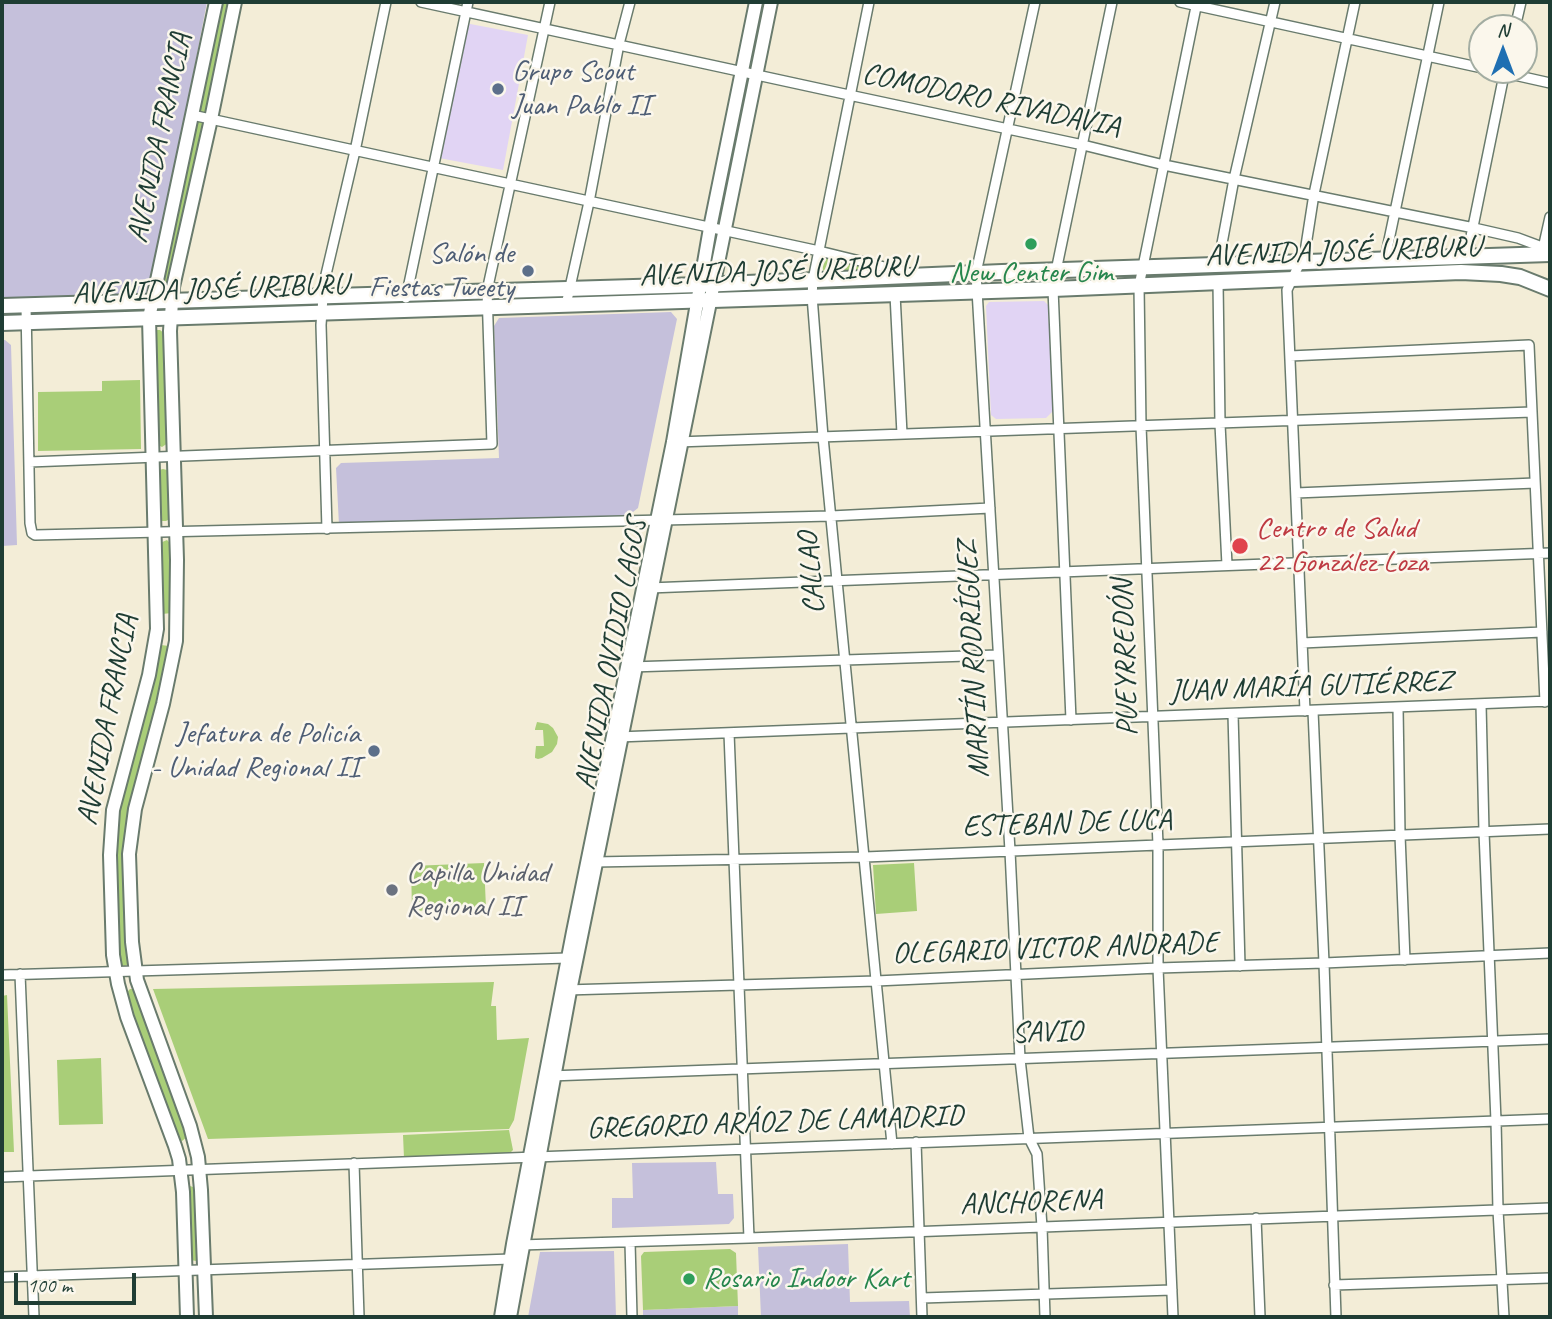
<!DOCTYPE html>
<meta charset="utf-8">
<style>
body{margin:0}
#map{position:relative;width:1552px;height:1319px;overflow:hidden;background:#f3edd7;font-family:Caveat,sans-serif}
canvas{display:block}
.frame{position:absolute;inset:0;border:4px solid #1f3d34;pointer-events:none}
.north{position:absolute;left:1468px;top:14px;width:70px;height:70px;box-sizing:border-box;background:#fbf7ec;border:2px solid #a3ada2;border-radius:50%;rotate:0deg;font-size:19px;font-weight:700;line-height:28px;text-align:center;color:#1f3d34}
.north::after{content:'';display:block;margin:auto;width:24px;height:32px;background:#1f6fb2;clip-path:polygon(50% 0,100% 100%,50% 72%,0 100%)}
.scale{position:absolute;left:14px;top:1273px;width:122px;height:32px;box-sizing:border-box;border:4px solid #1f3d34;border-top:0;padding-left:9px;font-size:21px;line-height:24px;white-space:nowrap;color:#1f3d34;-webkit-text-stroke:5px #fbf7ec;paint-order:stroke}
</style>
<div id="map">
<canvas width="1552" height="1319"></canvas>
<div class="frame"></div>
<div class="north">N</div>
<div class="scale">100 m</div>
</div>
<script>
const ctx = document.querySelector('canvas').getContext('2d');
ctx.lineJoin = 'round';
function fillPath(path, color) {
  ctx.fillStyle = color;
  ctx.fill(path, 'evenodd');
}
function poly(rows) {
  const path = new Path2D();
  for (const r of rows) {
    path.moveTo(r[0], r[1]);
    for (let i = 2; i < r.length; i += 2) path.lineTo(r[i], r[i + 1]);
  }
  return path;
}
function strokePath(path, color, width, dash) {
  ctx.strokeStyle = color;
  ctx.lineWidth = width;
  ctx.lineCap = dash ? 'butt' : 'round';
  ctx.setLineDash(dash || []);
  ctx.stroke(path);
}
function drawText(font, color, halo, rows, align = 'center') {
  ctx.font = font + ' Caveat,sans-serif';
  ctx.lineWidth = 5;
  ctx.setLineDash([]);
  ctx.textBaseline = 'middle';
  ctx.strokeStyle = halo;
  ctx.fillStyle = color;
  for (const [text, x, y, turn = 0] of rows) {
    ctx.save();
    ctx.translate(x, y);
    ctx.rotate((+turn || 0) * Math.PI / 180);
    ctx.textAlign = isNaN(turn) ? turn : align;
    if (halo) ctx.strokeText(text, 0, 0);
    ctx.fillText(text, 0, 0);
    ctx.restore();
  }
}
fillPath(poly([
 [465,23,528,35,503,170,439,158],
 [1044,301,1048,305,1053,411,1046,418,996,419,991,415,986,306,989,302]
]), '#e1d4f4');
fillPath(poly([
 [2,2,207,2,151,294,2,298],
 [671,312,677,319,638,508,628,516,339,525,336,468,341,463,499,458,494,326,499,318],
 [2,340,5,340,11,345,17,545,2,546],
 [716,1162,718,1194,733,1194,734,1218,729,1224,612,1228,612,1198,633,1198,632,1163],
 [848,1244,850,1302,909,1301,910,1317,761,1317,758,1247],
 [614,1251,616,1317,528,1317,540,1252],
 [738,1306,738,1317,643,1317,643,1310]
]), '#c5c0db');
fillPath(poly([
 [216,2,235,2,171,301,152,301],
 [832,257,878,267,881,272,827,273,823,270,822,263,827,258],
 [156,330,160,330,165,334,168,443,162,447,156,444,154,332],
 [140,380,141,449,38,451,38,392,102,391,102,381],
 [163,469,167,470,169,473,170,519,166,521,161,521,159,518,159,470],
 [167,540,172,545,172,613,162,614,160,543],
 [161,645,169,646,171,648,135,790,130,962,128,965,124,966,120,965,116,942,114,845,117,817,159,647],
 [537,722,548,724,553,728,558,737,557,744,552,752,542,758,538,759,535,758,535,756,536,746,544,746,543,730,535,730,535,729],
 [484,863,486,908,412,911,411,866],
 [914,863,917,911,876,914,873,865],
 [494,982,491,1006,496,1006,497,1040,529,1038,514,1120,509,1129,208,1139,153,989],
 [130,989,134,989,187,1131,187,1137,182,1141,179,1140,148,1060,125,994],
 [7,995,14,1152,2,1152,2,996],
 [101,1058,103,1124,59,1125,57,1060],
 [509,1130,513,1150,509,1154,404,1158,403,1135],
 [190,1186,196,1188,200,1258,196,1261,191,1260,188,1188],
 [730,1249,736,1253,738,1306,643,1310,641,1256,644,1252]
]), '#a9ce78');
const street = poly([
 [421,2,849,95,1083,145,1164,165,1474,228,1518,238,1550,250],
 [869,2,813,280,812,296,823,437,892,1144],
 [1035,2,976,273,1010,851,1020,1059,1029,1138,1037,1154,1042,1227,1045,1317],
 [1180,2,1482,68],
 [1515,28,1521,2],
 [1492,70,1550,83],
 [192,115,819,251,909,273],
 [1542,253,1550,217],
 [1467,256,1505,70],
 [1385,259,1439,2],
 [1218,265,1234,179,1275,2],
 [1056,271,1112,2],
 [1218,282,1220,424,1227,565],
 [1053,289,1071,720],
 [895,294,902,434],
 [406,298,468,2],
 [566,305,589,202,619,44,630,2],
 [26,306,30,523,32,533,35,535,831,516,990,508],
 [1290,356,1529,345,1545,702],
 [677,442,1532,412],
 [29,462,492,444,487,291,550,2],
 [1296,493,1535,483],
 [327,529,321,325,324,283,355,151,386,2],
 [649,588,1550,553],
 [1302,643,1542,632],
 [631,667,998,655],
 [1481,704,1484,832,1496,1121,1498,1210,1504,1317],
 [1398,707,1400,835,1405,960],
 [1305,711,1287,290,1305,252,1314,194,1355,2],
 [1313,711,1324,963,1336,1317],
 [1233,714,1240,966],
 [729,733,749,1238],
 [618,737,1550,701],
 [594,862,865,857,1550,829],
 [20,974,34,1317],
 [2,975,568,958],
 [566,990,876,981,1158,968,1324,963,1550,953],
 [550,1076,1550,1039],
 [916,1142,922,1317],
 [354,1163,359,1317],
 [2,1177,1550,1119],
 [1256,1218,1260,1317],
 [630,1242,632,1317],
 [520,1245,749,1238,1550,1208],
 [2,1277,511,1259],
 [1334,1285,1550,1278],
 [922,1298,1172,1290],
 [1173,1317,1158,968,1158,845,1141,426,1139,286,1197,2]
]);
const secondary = poly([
 [187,1317,183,1192,179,1159,175,1146,127,1017,118,984,113,955,110,855,113,810,149,675,157,629,149,318,216,2],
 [206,1317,201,1190,198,1157,190,1126,137,980,132,942,129,854,135,809,163,704,176,641,177,560,170,331,173,287,211,119,235,2],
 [501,1317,513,1244,573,932,673,442,710,228,756,2],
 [510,1317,570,991,771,2]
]);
const primary = poly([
 [2,306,700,285,1002,272,1550,254],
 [2,323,1053,289,1461,272,1501,274,1520,277,1550,289]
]);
strokePath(street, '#697b6d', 12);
strokePath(secondary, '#697b6d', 16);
strokePath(primary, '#697b6d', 18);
strokePath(street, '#fff', 9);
strokePath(secondary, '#fff', 12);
strokePath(primary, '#fff', 14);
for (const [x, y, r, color] of [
 [498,89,7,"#5c6f8a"],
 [1031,244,7,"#2e9e5b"],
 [528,271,7,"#5c6f8a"],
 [1240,546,9,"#e0444e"],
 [374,751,7,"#5c6f8a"],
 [392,890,7,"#6b7280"],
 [689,1279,7,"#2e9e5b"]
]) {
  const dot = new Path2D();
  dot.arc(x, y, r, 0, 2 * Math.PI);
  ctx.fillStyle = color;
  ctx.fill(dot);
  strokePath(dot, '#fbf7ec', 2.5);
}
drawText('30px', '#4e5e75', '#fbf7ec', [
 ["Grupo Scout",512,72,"left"],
 ["Juan Pablo II",512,106,"left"],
 ["Salón de",514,254],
 ["Fiestas Tweety",514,288],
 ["Jefatura de Policía",360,734],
 ["- Unidad Regional II",360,768]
], 'right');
drawText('30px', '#1f3d34', '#fbf7ec', [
 ["COMODORO RIVADAVIA",991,101,12],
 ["AVENIDA FRANCIA",160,138,-78],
 ["AVENIDA JOSÉ URIBURU",1343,252,-2],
 ["AVENIDA JOSÉ URIBURU",777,272,-2],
 ["AVENIDA JOSÉ URIBURU",210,290,-2],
 ["CALLAO",812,573,-95],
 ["AVENIDA OVIDIO LAGOS",612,654,-79],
 ["PUEYRREDÓN",1126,658,-92],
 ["MARTÍN RODRÍGUEZ",974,659,-93],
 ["JUAN MARÍA GUTIÉRREZ",1311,687,-2],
 ["AVENIDA FRANCIA",108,720,-79],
 ["ESTEBAN DE LUCA",1067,824,-2],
 ["OLEGARIO VICTOR ANDRADE",1055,949,-2],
 ["SAVIO",1047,1033,-2],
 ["GREGORIO ARÁOZ DE LAMADRID",775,1123,-2],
 ["ANCHORENA",1031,1203,-2]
]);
drawText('30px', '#27864d', '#fbf7ec', [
 ["New Center Gim",1031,273],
 ["Rosario Indoor Kart",703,1279,"left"]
]);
drawText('30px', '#be3a42', '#fbf7ec', [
 ["Centro de Salud",1256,529],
 ["22 González Loza",1256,563]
], 'left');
drawText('30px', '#5b616d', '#fbf7ec', [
 ["Capilla Unidad",406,873],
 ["Regional II",406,907]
], 'left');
</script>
